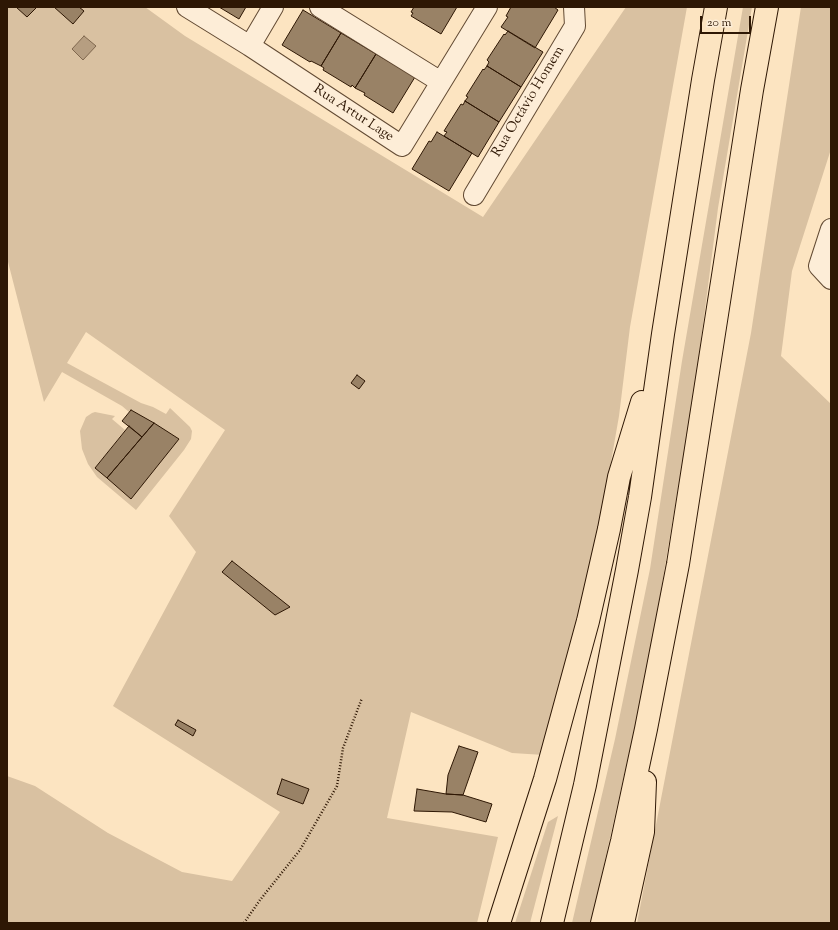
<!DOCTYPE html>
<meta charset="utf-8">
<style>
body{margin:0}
#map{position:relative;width:838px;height:930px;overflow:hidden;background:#fce4c1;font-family:"Sorts Mill Goudy",serif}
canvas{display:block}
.frame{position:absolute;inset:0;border:8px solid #2e1704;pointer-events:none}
.scale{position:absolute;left:700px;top:16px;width:51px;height:18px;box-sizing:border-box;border:2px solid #2e1704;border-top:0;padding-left:5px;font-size:12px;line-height:14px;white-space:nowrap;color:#2e1704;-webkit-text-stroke:3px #fdedd7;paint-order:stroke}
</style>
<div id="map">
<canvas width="838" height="930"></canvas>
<div class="frame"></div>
<div class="scale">20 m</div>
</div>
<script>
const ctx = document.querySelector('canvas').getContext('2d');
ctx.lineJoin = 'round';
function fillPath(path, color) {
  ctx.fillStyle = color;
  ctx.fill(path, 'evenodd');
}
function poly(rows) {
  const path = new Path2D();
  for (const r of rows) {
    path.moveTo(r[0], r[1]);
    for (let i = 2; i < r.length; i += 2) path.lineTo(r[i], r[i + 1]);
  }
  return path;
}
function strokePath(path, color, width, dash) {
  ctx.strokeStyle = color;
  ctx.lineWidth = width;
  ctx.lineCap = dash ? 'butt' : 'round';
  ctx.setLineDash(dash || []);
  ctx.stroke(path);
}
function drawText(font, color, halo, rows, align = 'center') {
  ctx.font = font + ' "Sorts Mill Goudy",serif';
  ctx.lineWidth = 3;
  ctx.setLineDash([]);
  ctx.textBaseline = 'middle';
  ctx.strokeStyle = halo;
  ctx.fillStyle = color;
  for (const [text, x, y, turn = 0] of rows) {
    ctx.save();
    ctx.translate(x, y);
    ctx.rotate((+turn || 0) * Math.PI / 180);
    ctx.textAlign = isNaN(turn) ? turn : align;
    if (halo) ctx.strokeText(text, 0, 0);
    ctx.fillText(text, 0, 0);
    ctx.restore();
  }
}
fillPath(poly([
 [7,7,145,7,185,36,483,217,626,7,687,7,630,327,619,416,597,542,544,755,512,753,411,712,387,818,498,837,477,923,7,923,7,776,35,786,108,833,182,872,232,881,280,812,113,706,196,552,169,516,225,430,86,332,67,363,141,403,153,407,166,414,170,408,190,427,192,431,191,439,184,450,136,510,97,477,88,464,82,449,80,431,86,417,92,413,95,412,115,416,112,419,125,430,95,468,131,498,179,439,131,410,129,412,122,406,62,372,44,402,7,258],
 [743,7,752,7,718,208,695,387,660,596,643,690,591,923,572,923,615,739,650,569,682,361],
 [801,7,831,7,831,149,792,271,781,356,831,404,831,923,637,923,751,333],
 [558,816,530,923,515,923,548,822]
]), '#d9c1a1');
const water = poly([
 [84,36,96,46,83,60,72,49,84,36]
]);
fillPath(water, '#b69e81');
strokePath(water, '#80684f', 1);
const building = poly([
 [16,7,37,7,27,17,16,7],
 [54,7,79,7,84,11,73,24,54,7],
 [219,7,246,7,239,19,219,7],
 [414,7,457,7,441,34,411,16,413,13,411,12,414,7],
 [511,7,554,7,558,10,535,48,501,27,508,17,506,16,511,7],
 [303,10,341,33,321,66,311,61,310,62,282,45,303,10],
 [508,31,543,52,521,87,487,66,489,62,487,60,504,34,505,35,508,31],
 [341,33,376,54,355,88,352,85,351,87,323,70,324,68,321,66,341,33],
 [376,54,415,77,393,113,364,95,365,93,355,88,376,54],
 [487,66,521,87,499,122,465,101,468,97,466,96,483,69,484,70,487,66],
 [465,101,499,122,478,157,444,136,447,132,444,131,461,104,463,105,465,101],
 [437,132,472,153,449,191,412,169,429,141,431,142,437,132],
 [357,375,365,381,359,389,351,383,357,375],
 [131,410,154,423,142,437,122,421,131,410],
 [154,423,179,439,131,499,107,478,154,423],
 [129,426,142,437,107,478,95,468,129,426],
 [232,561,290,607,275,615,222,572,232,561],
 [178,720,196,730,193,736,175,725,178,720],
 [459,746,478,752,463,795,446,794,448,775,459,746],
 [282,779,309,789,303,804,277,794,282,779],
 [417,789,446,794,463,795,492,804,486,822,452,812,414,811,417,789]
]);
fillPath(building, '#998266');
strokePath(building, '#2e1704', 1);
const street = poly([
 [187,7,250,46,402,146,487,7],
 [320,7,441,82],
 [250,46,273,7],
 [474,195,575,26,574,7],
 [831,229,819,266,831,279]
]);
const highway = poly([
 [499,923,545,779,588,621,609,529,619,477,642,402],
 [552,923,585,785,627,570,640,497,663,334,703,80,716,7],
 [602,923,622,841,646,729,678,564,752,90,767,7],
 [623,923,643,832,645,782]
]);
strokePath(street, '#624a33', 22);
strokePath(highway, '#2e1704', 24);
strokePath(poly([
 [244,923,260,900,300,850,337,786,343,748,362,698]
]), '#2e1704', 2.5, [1, 2]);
strokePath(street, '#fdedd7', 20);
strokePath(highway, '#fce4c1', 22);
drawText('14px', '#2e1704', '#fdedd7', [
 ["Rua Octávio Homem",529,102,-59],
 ["Rua Artur Lage",353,114,33]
]);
</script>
